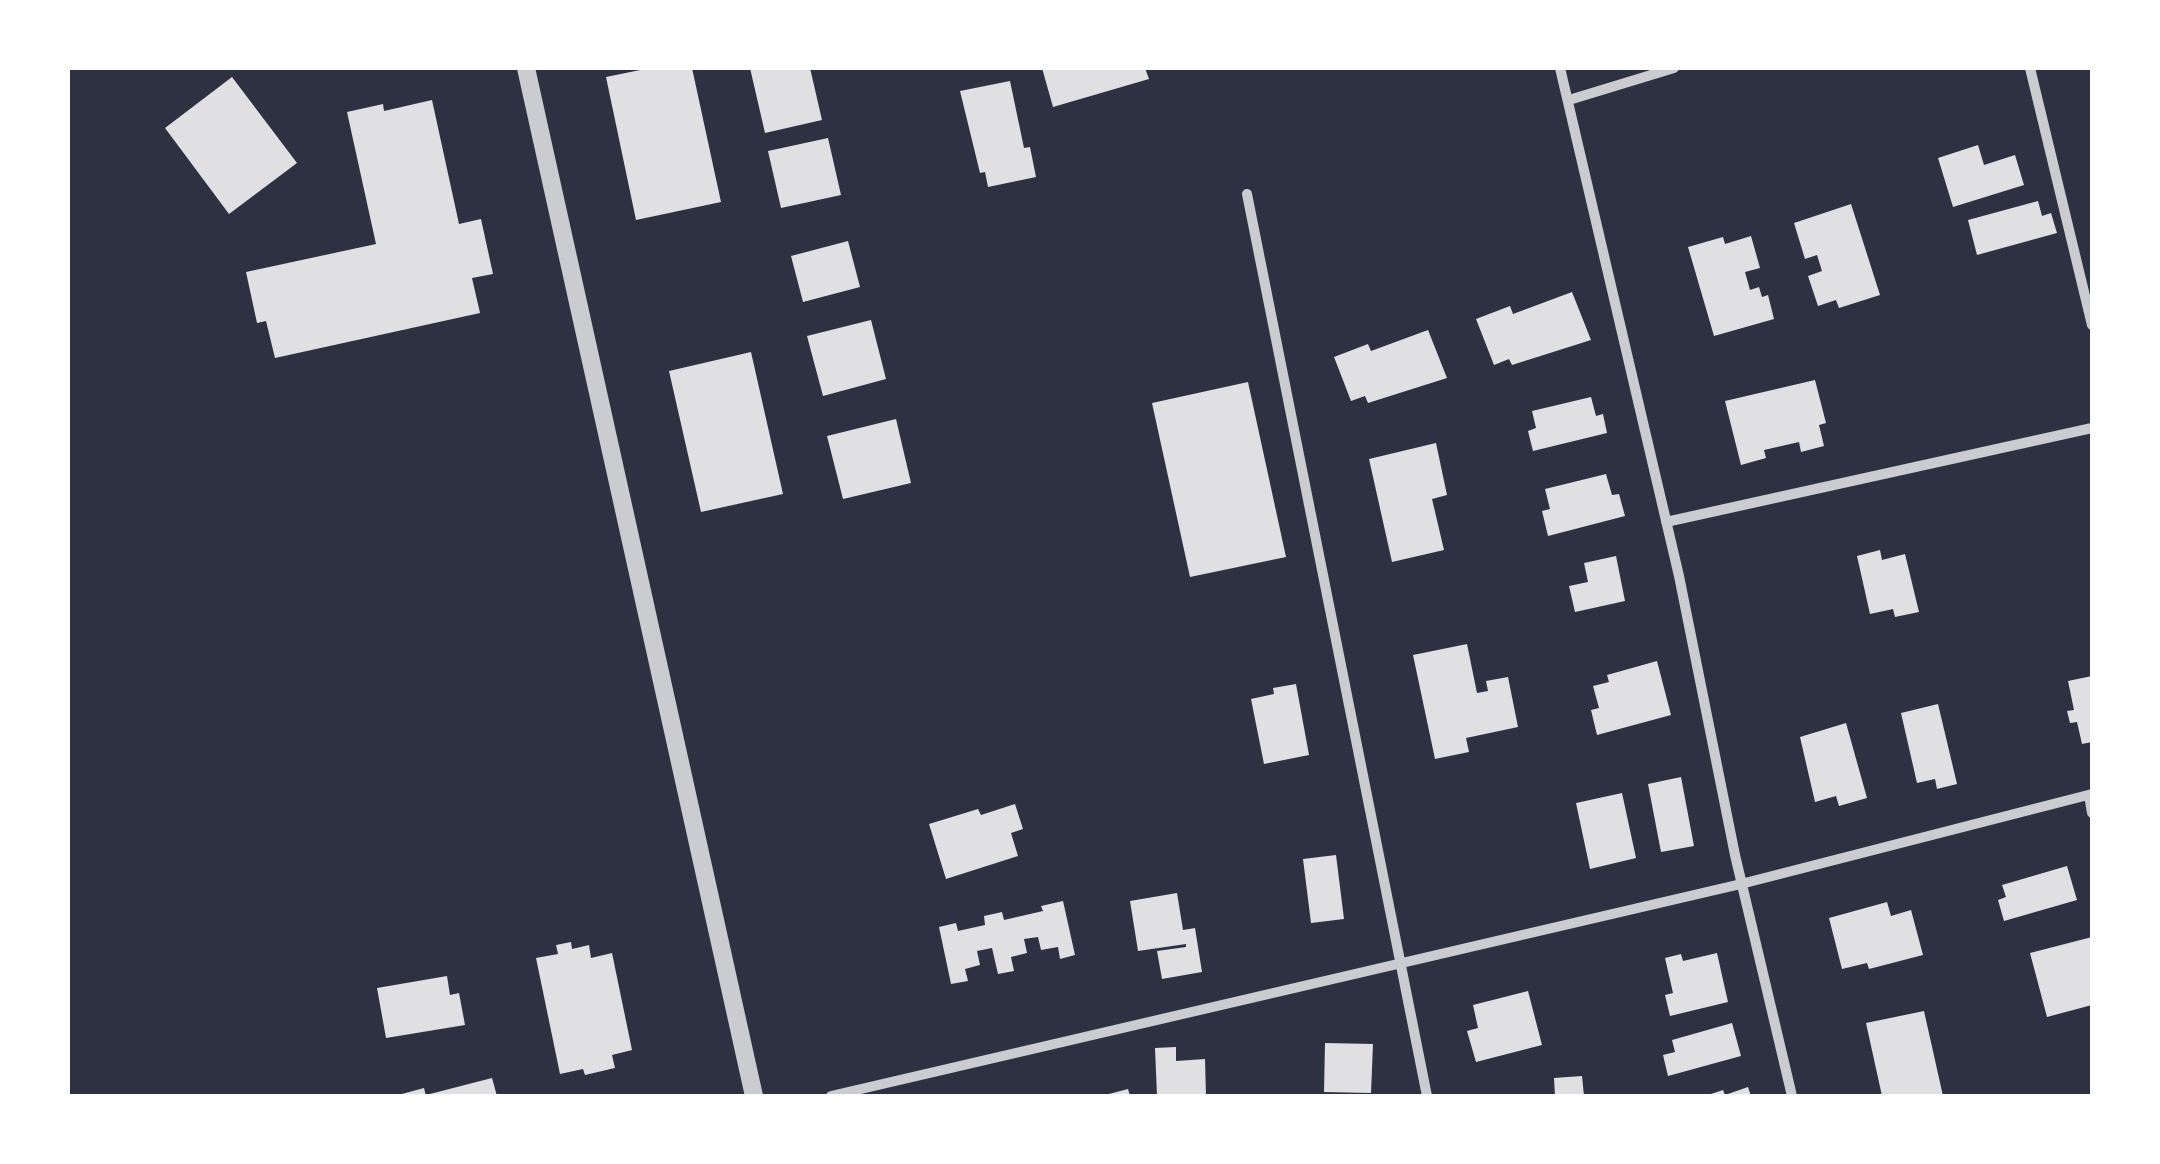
<!DOCTYPE html>
<style>
body{margin:0}
#map{position:relative;width:2160px;height:1164px;overflow:hidden;background:#2d3142;font-family:Overpass,sans-serif}
canvas{display:block}
.frame{position:absolute;inset:0;border:70px solid #fff;pointer-events:none}
</style>
<div id="map">
<canvas width="2160" height="1164"></canvas>
<div class="frame"></div>
</div>
<script>
const ctx = document.querySelector('canvas').getContext('2d');
ctx.lineJoin = 'round';
function fillPath(path, color) {
  ctx.fillStyle = color;
  ctx.fill(path, 'evenodd');
}
function poly(rows) {
  const path = new Path2D();
  for (const r of rows) {
    path.moveTo(r[0], r[1]);
    for (let i = 2; i < r.length; i += 2) path.lineTo(r[i], r[i + 1]);
  }
  return path;
}
function strokePath(path, color, width, dash) {
  ctx.strokeStyle = color;
  ctx.lineWidth = width;
  ctx.lineCap = dash ? 'butt' : 'round';
  ctx.setLineDash(dash || []);
  ctx.stroke(path);
}
fillPath(poly([
 [650,68,692,68,721,202,636,220,606,77],
 [750,68,810,68,822,120,765,133],
 [1042,68,1145,68,1149,79,1053,107],
 [232,77,297,163,229,214,165,128],
 [1010,81,1024,148,1030,147,1036,177,988,187,985,172,980,173,960,91],
 [432,100,459,224,481,219,493,274,472,278,480,313,275,358,266,321,257,323,246,272,376,244,347,112,383,104,384,111],
 [828,138,841,195,781,208,768,151],
 [1978,145,1984,165,2015,155,2024,185,1953,207,1938,158],
 [2038,201,2042,216,2051,213,2057,233,1977,255,1968,220],
 [1851,204,1880,295,1839,308,1836,300,1818,306,1808,276,1822,271,1817,255,1805,259,1794,223],
 [1751,236,1760,268,1745,272,1750,290,1759,287,1762,297,1768,295,1774,319,1714,336,1688,247,1723,237,1725,244],
 [848,241,860,287,803,302,791,256],
 [1572,292,1591,340,1512,365,1509,359,1494,365,1476,319,1510,306,1513,314],
 [871,320,886,379,823,396,807,336],
 [1428,330,1447,378,1368,403,1365,396,1351,401,1334,357,1368,344,1371,351],
 [751,352,783,494,701,512,669,371],
 [1815,380,1826,423,1819,425,1824,446,1801,452,1799,442,1764,450,1766,458,1741,465,1725,401],
 [1248,382,1286,557,1190,577,1152,403],
 [1591,397,1596,416,1603,414,1607,433,1533,451,1528,431,1536,428,1532,411],
 [896,419,911,483,843,499,827,436],
 [1436,443,1447,495,1432,499,1444,550,1392,562,1369,459],
 [1606,474,1612,495,1619,494,1625,516,1548,536,1542,511,1550,509,1545,489],
 [1880,550,1882,560,1905,554,1919,612,1895,617,1893,609,1870,614,1857,556],
 [1616,556,1625,601,1575,612,1569,586,1588,582,1584,563],
 [1467,644,1477,693,1488,691,1486,681,1508,677,1518,727,1466,738,1469,752,1435,759,1413,655],
 [1657,661,1671,715,1597,735,1591,710,1599,708,1593,686,1609,682,1607,675],
 [2092,676,2092,742,2082,744,2077,722,2070,723,2067,711,2074,710,2068,681],
 [1296,684,1309,755,1264,764,1251,699,1274,694,1273,688],
 [1938,704,1957,784,1937,789,1935,779,1917,783,1901,713],
 [1846,723,1867,798,1839,806,1836,796,1815,802,1800,737],
 [1681,777,1694,846,1661,852,1648,784],
 [1622,793,1636,858,1590,869,1576,803],
 [1015,804,1023,829,1011,833,1018,856,946,879,929,824,978,809,981,815],
 [1336,855,1344,919,1311,923,1303,859],
 [2067,866,2077,900,2004,921,1998,900,2006,897,2002,885],
 [1177,893,1183,930,1195,928,1202,972,1162,979,1157,951,1186,947,1186,944,1138,951,1130,901],
 [1063,901,1075,955,1060,959,1058,947,1041,950,1038,937,1024,939,1027,953,1011,957,1014,971,998,974,992,948,977,951,980,965,965,969,968,981,951,984,939,927,956,923,958,931,985,925,984,916,1002,912,1004,920,1043,911,1041,906],
 [1887,902,1891,916,1911,910,1923,955,1869,969,1867,963,1842,969,1829,918],
 [2092,937,2092,1005,2047,1017,2030,953],
 [571,942,572,949,589,945,591,958,612,953,632,1050,612,1055,615,1068,585,1075,583,1069,560,1074,536,958,558,954,556,945],
 [1717,953,1728,1002,1670,1016,1665,995,1673,993,1665,958,1681,954,1683,961],
 [447,976,450,995,459,993,465,1025,386,1038,377,988],
 [1528,991,1542,1045,1476,1062,1467,1031,1478,1028,1473,1005],
 [1924,1011,1943,1096,1882,1096,1866,1023],
 [1732,1023,1741,1056,1668,1076,1663,1055,1675,1052,1672,1040],
 [1325,1043,1373,1044,1371,1093,1324,1092],
 [1176,1047,1176,1061,1205,1059,1206,1096,1157,1096,1155,1048],
 [1582,1076,1584,1096,1555,1096,1554,1078],
 [492,1078,497,1096,426,1096,426,1095],
 [1748,1087,1751,1096,1705,1096,1723,1090,1725,1095],
 [424,1088,426,1096,398,1096,398,1095],
 [1128,1089,1130,1096,1106,1096,1105,1095]
]), '#e0e0e3');
strokePath(poly([
 [1560,68,1679,576,1735,855,1792,1096],
 [2030,68,2092,325],
 [1569,100,1674,68],
 [1247,194,1427,1096],
 [1666,522,2092,428],
 [2089,795,2092,813],
 [831,1096,1741,884,2092,794]
]), '#caccd0', 10);
strokePath(poly([
 [526,68,754,1096]
]), '#caccd0', 18);
</script>
